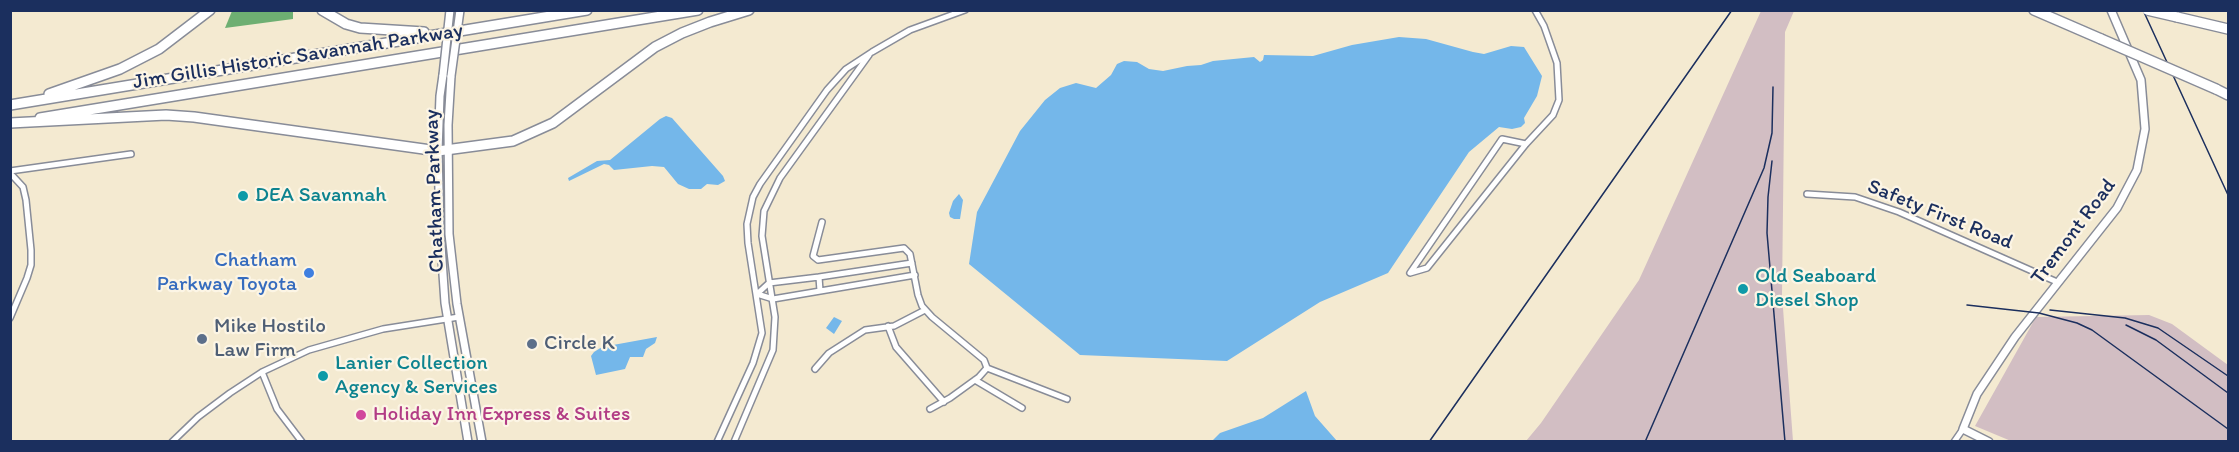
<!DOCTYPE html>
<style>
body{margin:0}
#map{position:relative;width:2239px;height:452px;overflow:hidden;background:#f4ead1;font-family:Itim,sans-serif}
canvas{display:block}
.frame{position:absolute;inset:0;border:12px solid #1b2f5e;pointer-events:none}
</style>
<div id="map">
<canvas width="2239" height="452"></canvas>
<div class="frame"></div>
</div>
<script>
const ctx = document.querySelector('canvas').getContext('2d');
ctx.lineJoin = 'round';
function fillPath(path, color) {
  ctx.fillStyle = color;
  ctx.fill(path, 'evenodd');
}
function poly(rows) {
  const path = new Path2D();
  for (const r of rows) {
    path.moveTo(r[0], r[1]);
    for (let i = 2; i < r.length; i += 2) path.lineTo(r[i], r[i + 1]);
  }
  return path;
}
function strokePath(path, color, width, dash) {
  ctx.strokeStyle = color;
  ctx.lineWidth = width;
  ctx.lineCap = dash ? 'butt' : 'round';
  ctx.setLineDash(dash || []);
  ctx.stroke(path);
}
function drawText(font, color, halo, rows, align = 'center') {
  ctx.font = font + ' Itim,sans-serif';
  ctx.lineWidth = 4.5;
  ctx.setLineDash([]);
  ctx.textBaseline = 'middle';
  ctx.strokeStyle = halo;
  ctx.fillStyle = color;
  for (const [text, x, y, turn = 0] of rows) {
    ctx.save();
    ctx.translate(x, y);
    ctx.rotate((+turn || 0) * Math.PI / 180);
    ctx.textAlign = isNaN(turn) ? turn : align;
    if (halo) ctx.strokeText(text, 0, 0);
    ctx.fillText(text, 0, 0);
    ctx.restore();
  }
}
fillPath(poly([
 [1761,11,1794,11,1785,32,1782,295,1793,441,1526,441,1541,423,1639,280],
 [2149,315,2172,324,2228,365,2228,441,2011,441,1975,426,2036,317]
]), '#d2bec3');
fillPath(poly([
 [232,11,293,11,293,19,225,28]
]), '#6eaf72');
fillPath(poly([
 [1399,37,1426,39,1473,52,1484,54,1511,46,1524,47,1542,76,1537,96,1524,118,1525,123,1521,127,1512,129,1499,127,1469,152,1388,273,1320,302,1227,361,1080,355,969,264,977,212,1020,131,1045,100,1060,88,1076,83,1096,88,1111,75,1117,64,1124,61,1137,62,1149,69,1163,71,1187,66,1201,65,1213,61,1254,57,1260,62,1263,60,1264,55,1313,56,1352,45],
 [666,116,672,118,723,176,725,181,718,185,707,184,701,189,689,189,678,184,664,167,652,166,614,170,609,165,604,164,569,181,568,178,597,161,610,160,660,119],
 [959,194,963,200,960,219,954,219,950,217,949,213,953,201],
 [834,317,842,321,834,334,826,328],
 [657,337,655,343,646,349,643,357,630,357,625,369,596,375,591,356,594,352,602,347],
 [1306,391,1315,416,1337,441,1212,441,1220,433,1263,418]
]), '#74b7ea');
const street = poly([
 [1526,144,1502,139,1410,273,1427,268,1526,144,1553,115,1559,100,1557,63,1544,26,1535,10],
 [10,171,131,154],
 [10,173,23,187,26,200,31,250,31,265,27,278,10,318],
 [1807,194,1855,197,1899,212,2057,282],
 [822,222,813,256,818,260,904,248,910,254,918,295,922,306,932,317,984,360,987,368,1067,399],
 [819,277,912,263],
 [757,294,773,299,915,275],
 [757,294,769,283,819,277,820,291],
 [888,326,896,347,944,402],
 [815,369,829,353,865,330,894,326,925,310],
 [262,372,277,409,302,442],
 [975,380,1022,408],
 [930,409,950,398,979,377,987,368],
 [172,442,198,417,230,393,262,372,309,350,383,329,459,317],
 [717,442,753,363,762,333,748,243,747,224,753,197,760,184,827,90,846,69,872,52,910,30,965,10],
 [734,442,773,350,775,317,762,236,764,211,780,178,869,55],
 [1954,442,1963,429]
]);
const secondary = poly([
 [443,75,440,96,438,151,440,231,445,303,468,442],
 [451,76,448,125,449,234,457,304,482,442],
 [1989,442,1963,429,1977,394,2015,337,2117,208,2137,170,2145,129,2141,80,2111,10]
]);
const highway = poly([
 [322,10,346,24,360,28,424,32],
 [2034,10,2101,39],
 [2177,17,2228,29],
 [2216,89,2228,95],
 [49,94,120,69,159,49,210,10],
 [10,105,587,10],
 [40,118,698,10],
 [10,123,166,115,194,117,438,151,513,141,553,123,655,47,682,33,710,22,749,10]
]);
strokePath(street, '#888c98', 8);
strokePath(secondary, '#888c98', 10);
strokePath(highway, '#888c98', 12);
strokePath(street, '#fff', 5);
strokePath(secondary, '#fff', 7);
strokePath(highway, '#fff', 9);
strokePath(poly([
 [2143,10,2228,195],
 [1772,161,1768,197,1767,233,1785,442],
 [1967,305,2039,313,2077,323,2092,330,2228,429],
 [2050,310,2125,318,2158,328,2228,376],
 [2126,325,2156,340,2228,393],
 [1429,442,1732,10],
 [1645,442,1764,168,1772,133,1773,87]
]), '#1b2f5e', 1.5);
const secondaryBridge = poly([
 [443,75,450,10],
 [451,76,460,10]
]);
const highwayBridge = poly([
 [2147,10,2177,17],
 [2101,39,2216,89]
]);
strokePath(secondaryBridge, '#888c98', 10, []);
strokePath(highwayBridge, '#888c98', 12, []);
strokePath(secondaryBridge, '#fff', 7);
strokePath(highwayBridge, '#fff', 9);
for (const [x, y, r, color] of [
 [243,196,6,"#0f9aa8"],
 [309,273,6,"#3f7fe0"],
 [1743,289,6,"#0f9aa8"],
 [202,339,6,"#5c6f8a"],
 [532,344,6,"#5c6f8a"],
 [323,376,6,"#0f9aa8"],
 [361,415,6,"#d1479c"]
]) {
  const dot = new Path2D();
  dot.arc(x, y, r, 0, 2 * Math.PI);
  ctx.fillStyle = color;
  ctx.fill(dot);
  strokePath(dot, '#fcf5e5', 2);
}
drawText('21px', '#1b2f5e', '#fcf5e5', [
 ["Jim Gillis Historic Savannah Parkway",298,57,-9],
 ["Chatham Parkway",435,191,-92],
 ["Safety First Road",1940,215,22],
 ["Tremont Road",2074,232,-53]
]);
drawText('21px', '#0d838f', '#fcf5e5', [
 ["DEA Savannah",255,196],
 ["Old Seaboard",1755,277],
 ["Diesel Shop",1755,301],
 ["Lanier Collection",335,364],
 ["Agency & Services",335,388]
], 'left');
drawText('21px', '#366cbe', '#fcf5e5', [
 ["Chatham",297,261],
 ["Parkway Toyota",297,285]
], 'right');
drawText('21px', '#4e5e75', '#fcf5e5', [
 ["Mike Hostilo",214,327],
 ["Law Firm",214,351],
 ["Circle K",544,344]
], 'left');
drawText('21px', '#b23c85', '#fcf5e5', [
 ["Holiday Inn Express & Suites",373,415]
], 'left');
</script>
